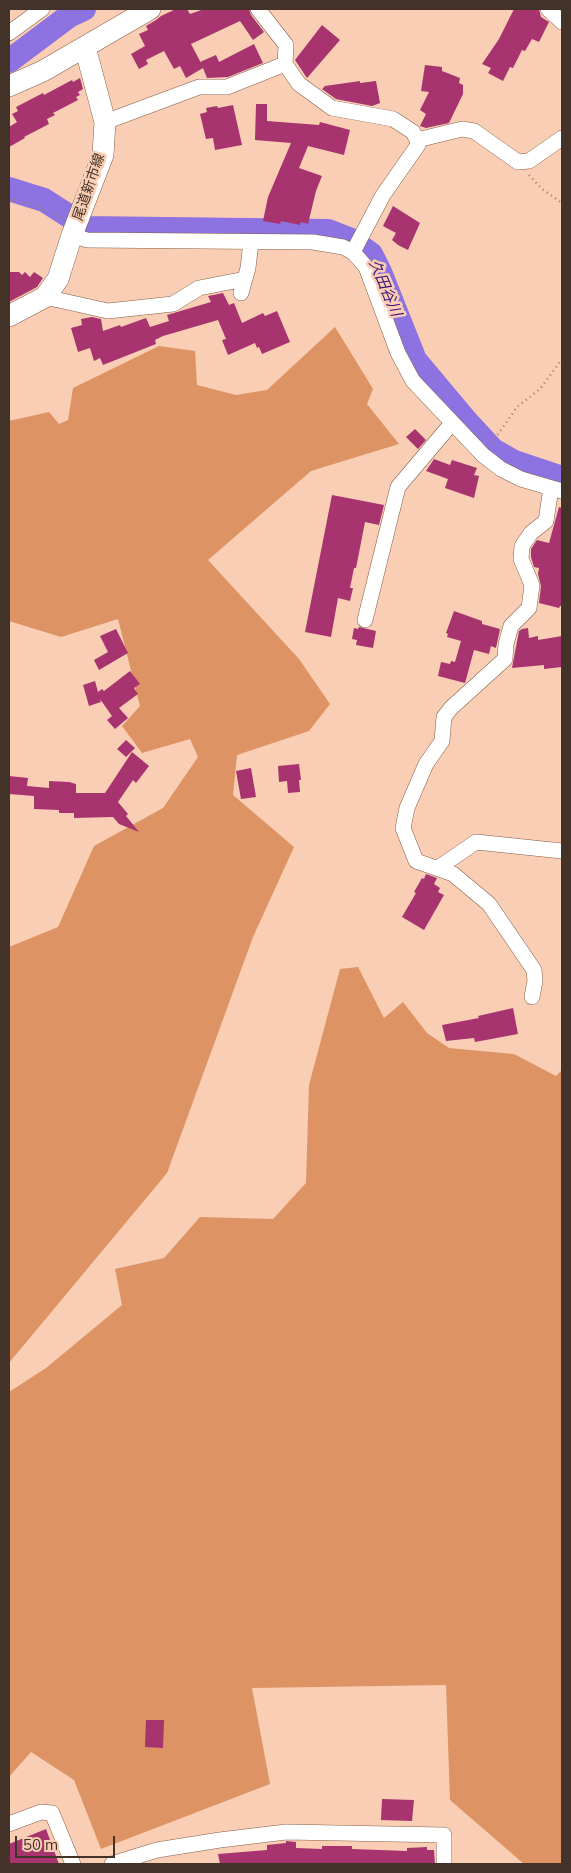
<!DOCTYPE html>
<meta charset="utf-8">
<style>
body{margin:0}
#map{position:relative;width:571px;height:1873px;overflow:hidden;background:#f9ceb4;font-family:Mulish,sans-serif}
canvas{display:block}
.frame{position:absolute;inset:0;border:10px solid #433227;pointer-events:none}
.scale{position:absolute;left:15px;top:1836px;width:100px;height:22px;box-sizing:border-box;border:2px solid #433227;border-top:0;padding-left:6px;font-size:15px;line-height:18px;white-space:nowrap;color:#433227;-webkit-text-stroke:4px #f9ceb4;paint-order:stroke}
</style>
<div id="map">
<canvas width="571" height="1873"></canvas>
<div class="frame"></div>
<div class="scale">50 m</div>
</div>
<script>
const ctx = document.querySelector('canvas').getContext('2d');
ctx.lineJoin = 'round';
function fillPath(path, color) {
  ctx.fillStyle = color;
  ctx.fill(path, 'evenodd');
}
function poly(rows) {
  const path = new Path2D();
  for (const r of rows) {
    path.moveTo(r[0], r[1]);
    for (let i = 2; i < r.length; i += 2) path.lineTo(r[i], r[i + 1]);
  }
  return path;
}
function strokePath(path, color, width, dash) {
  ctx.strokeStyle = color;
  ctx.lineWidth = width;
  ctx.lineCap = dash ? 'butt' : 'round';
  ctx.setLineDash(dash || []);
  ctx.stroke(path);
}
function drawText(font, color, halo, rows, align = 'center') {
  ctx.font = font + ' Mulish,"Noto Sans JP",sans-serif';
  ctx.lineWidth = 5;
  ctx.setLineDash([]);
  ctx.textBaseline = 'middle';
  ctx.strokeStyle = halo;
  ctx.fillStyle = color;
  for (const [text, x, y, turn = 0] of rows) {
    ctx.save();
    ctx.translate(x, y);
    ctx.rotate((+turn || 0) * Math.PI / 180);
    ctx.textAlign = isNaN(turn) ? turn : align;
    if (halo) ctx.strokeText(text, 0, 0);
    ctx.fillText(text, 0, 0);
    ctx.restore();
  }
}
fillPath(poly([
 [335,327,373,389,367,404,399,444,311,471,208,560,299,659,330,704,309,731,237,755,233,795,294,847,253,937,167,1173,9,1363,9,947,58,927,94,846,163,808,198,757,190,739,142,753,122,726,140,706,118,619,61,637,9,621,9,421,49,412,59,424,68,420,73,388,159,346,195,351,197,385,236,395,267,390],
 [358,967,384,1018,403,1002,427,1033,449,1048,514,1054,556,1076,562,1070,562,1863,524,1864,450,1800,446,1685,252,1688,270,1784,101,1849,74,1780,31,1752,9,1777,9,1392,46,1368,122,1305,115,1269,164,1258,200,1217,273,1219,306,1183,309,1085,340,969]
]), '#dd9364');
strokePath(poly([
 [9,61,69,16,84,9],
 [9,189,44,200,69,216],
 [82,225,85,228,328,231,351,240,371,254,380,272,415,360,467,422,493,450,514,462,562,478]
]), '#8d72e1', 24);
fillPath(poly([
 [176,9,187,9,190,14,204,9,249,9,251,15,264,32,253,40,240,21,191,44,201,63,200,62,216,55,219,62,254,44,263,63,228,77,207,78,203,68,186,78,180,66,174,69,164,51,146,60,148,64,139,69,131,54,145,46,139,34,148,30,146,26,156,20,161,16],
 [514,9,539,9,541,17,549,22,539,42,532,39,525,51,522,50,513,68,510,67,503,81,488,73,491,68,482,64,499,39],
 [322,25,340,40,307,78,295,60],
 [425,65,442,67,442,71,460,78,459,83,463,85,463,94,449,123,426,128,420,126,426,114,420,110,429,92,421,91],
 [80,78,83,89,78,92,80,95,76,97,78,100,53,113,55,115,47,119,49,124,24,137,25,138,9,147,9,127,17,122,12,114,18,111,16,107,43,93,44,95,72,80,73,82],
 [360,81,360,83,376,81,380,103,372,106,336,99,322,89,325,86],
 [256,104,267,104,267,121,319,125,320,122,350,130,344,155,308,146,299,168,322,176,316,191,308,224,301,222,300,225,281,221,280,224,263,221,268,197,291,143,255,140],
 [233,105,242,145,215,150,213,138,206,139,200,114,207,112,206,108,217,106,218,108],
 [393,206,420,223,408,250,398,245,392,240,396,233,383,226],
 [9,272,19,272,22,275,25,272,30,277,34,272,43,278,37,287,9,302],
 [223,293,229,305,234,303,242,323,263,313,265,316,277,311,290,342,262,354,259,347,257,348,255,343,228,355,222,340,226,339,218,320,163,336,155,340,156,344,103,365,100,358,94,361,90,348,78,352,71,328,82,325,81,319,92,317,101,319,103,331,120,325,121,327,146,318,150,327,169,321,167,315,211,302,208,296],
 [415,429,426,440,418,449,406,437],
 [434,459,450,465,452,460,477,468,474,475,479,476,474,498,445,488,448,479,426,471],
 [332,495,384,505,379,525,365,522,356,568,354,568,350,588,353,588,350,601,338,598,331,637,305,632],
 [559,507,562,508,562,606,560,606,559,608,539,603,541,586,538,574,539,568,534,567,531,557,531,549,537,540,549,543],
 [454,611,482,621,482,624,500,629,496,648,491,646,489,654,474,650,465,683,438,676,441,662,450,664,451,661,455,662,461,641,447,637,448,634,446,633],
 [359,627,376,631,373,648,356,645,357,640,352,639,354,628,358,629],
 [528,628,529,638,538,636,538,640,562,636,562,667,544,669,544,665,512,668,519,631,522,629],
 [116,629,128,653,99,670,94,660,108,652,100,636],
 [130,671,140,684,134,688,138,694,119,708,128,718,115,729,107,720,112,716,100,699,101,702,89,706,83,685,95,681,98,692,102,689,104,691],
 [126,740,135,748,126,757,117,749],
 [132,752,149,766,136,783,133,780,118,802,128,814,126,816,139,832,119,824,113,817,74,818,74,813,59,813,59,810,34,809,34,796,9,794,9,776,28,778,27,786,49,788,49,781,69,782,76,784,76,793,105,793],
 [299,764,301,780,299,780,300,792,288,793,287,781,279,782,278,766],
 [251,768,256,797,241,799,236,771],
 [426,874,437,878,434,884,440,888,438,892,444,895,424,930,402,917,416,893,414,892,422,878,424,879],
 [513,1008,518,1034,475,1042,474,1038,446,1041,442,1025,479,1018,478,1016],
 [146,1720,164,1720,163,1748,145,1747],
 [382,1799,414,1800,412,1821,381,1820],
 [46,1829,59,1864,9,1864,9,1844],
 [286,1841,296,1842,296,1848,322,1849,322,1846,352,1846,352,1849,407,1851,407,1848,427,1847,427,1850,434,1850,435,1864,220,1864,218,1854,267,1850,267,1845,286,1843]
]), '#a7336f');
const street = poly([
 [258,9,286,45,285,64,299,84,332,108,393,119,413,132,417,140,418,145,383,195,353,252],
 [548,9,562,22],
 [9,33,42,9],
 [105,122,199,87,227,87,285,64],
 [417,140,462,129,474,131,518,162,529,161,562,138],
 [72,235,87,240,313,242,343,247,353,252,366,267,398,353,413,381,483,455,501,469,521,479,562,491],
 [241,293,248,268,251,242],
 [45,297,108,311,173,304,199,288,245,279],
 [365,620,398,487,452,423],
 [438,868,476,842,562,851],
 [532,997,535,981,534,970,489,904,453,874,416,861,403,828,407,808,426,764,442,741,444,717,451,708,505,659,506,644,511,626,529,608,532,585,521,559,522,546,531,533,546,521,551,488],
 [9,1824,41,1812,52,1813,73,1864],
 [112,1864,157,1850,220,1840,286,1832,444,1835,444,1864]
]);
const secondary = poly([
 [9,86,43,71,150,9],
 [9,316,45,297,58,279,72,235,103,155,105,122,85,47]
]);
strokePath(street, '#845e47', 16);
strokePath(secondary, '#845e47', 22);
strokePath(poly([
 [529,175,542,189,562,203],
 [9,199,32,204,61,218],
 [492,443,517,407,540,389,562,359]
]), '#9d7f6d', 2.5, [1, 4]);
strokePath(street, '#fff', 15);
strokePath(secondary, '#fff', 21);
drawText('14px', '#433227', '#f9ceb4', [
 ["尾道新市線",89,187,-71]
]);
drawText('italic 15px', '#3a1478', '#f9ceb4', [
 ["久田谷川",385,288,67]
]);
</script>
